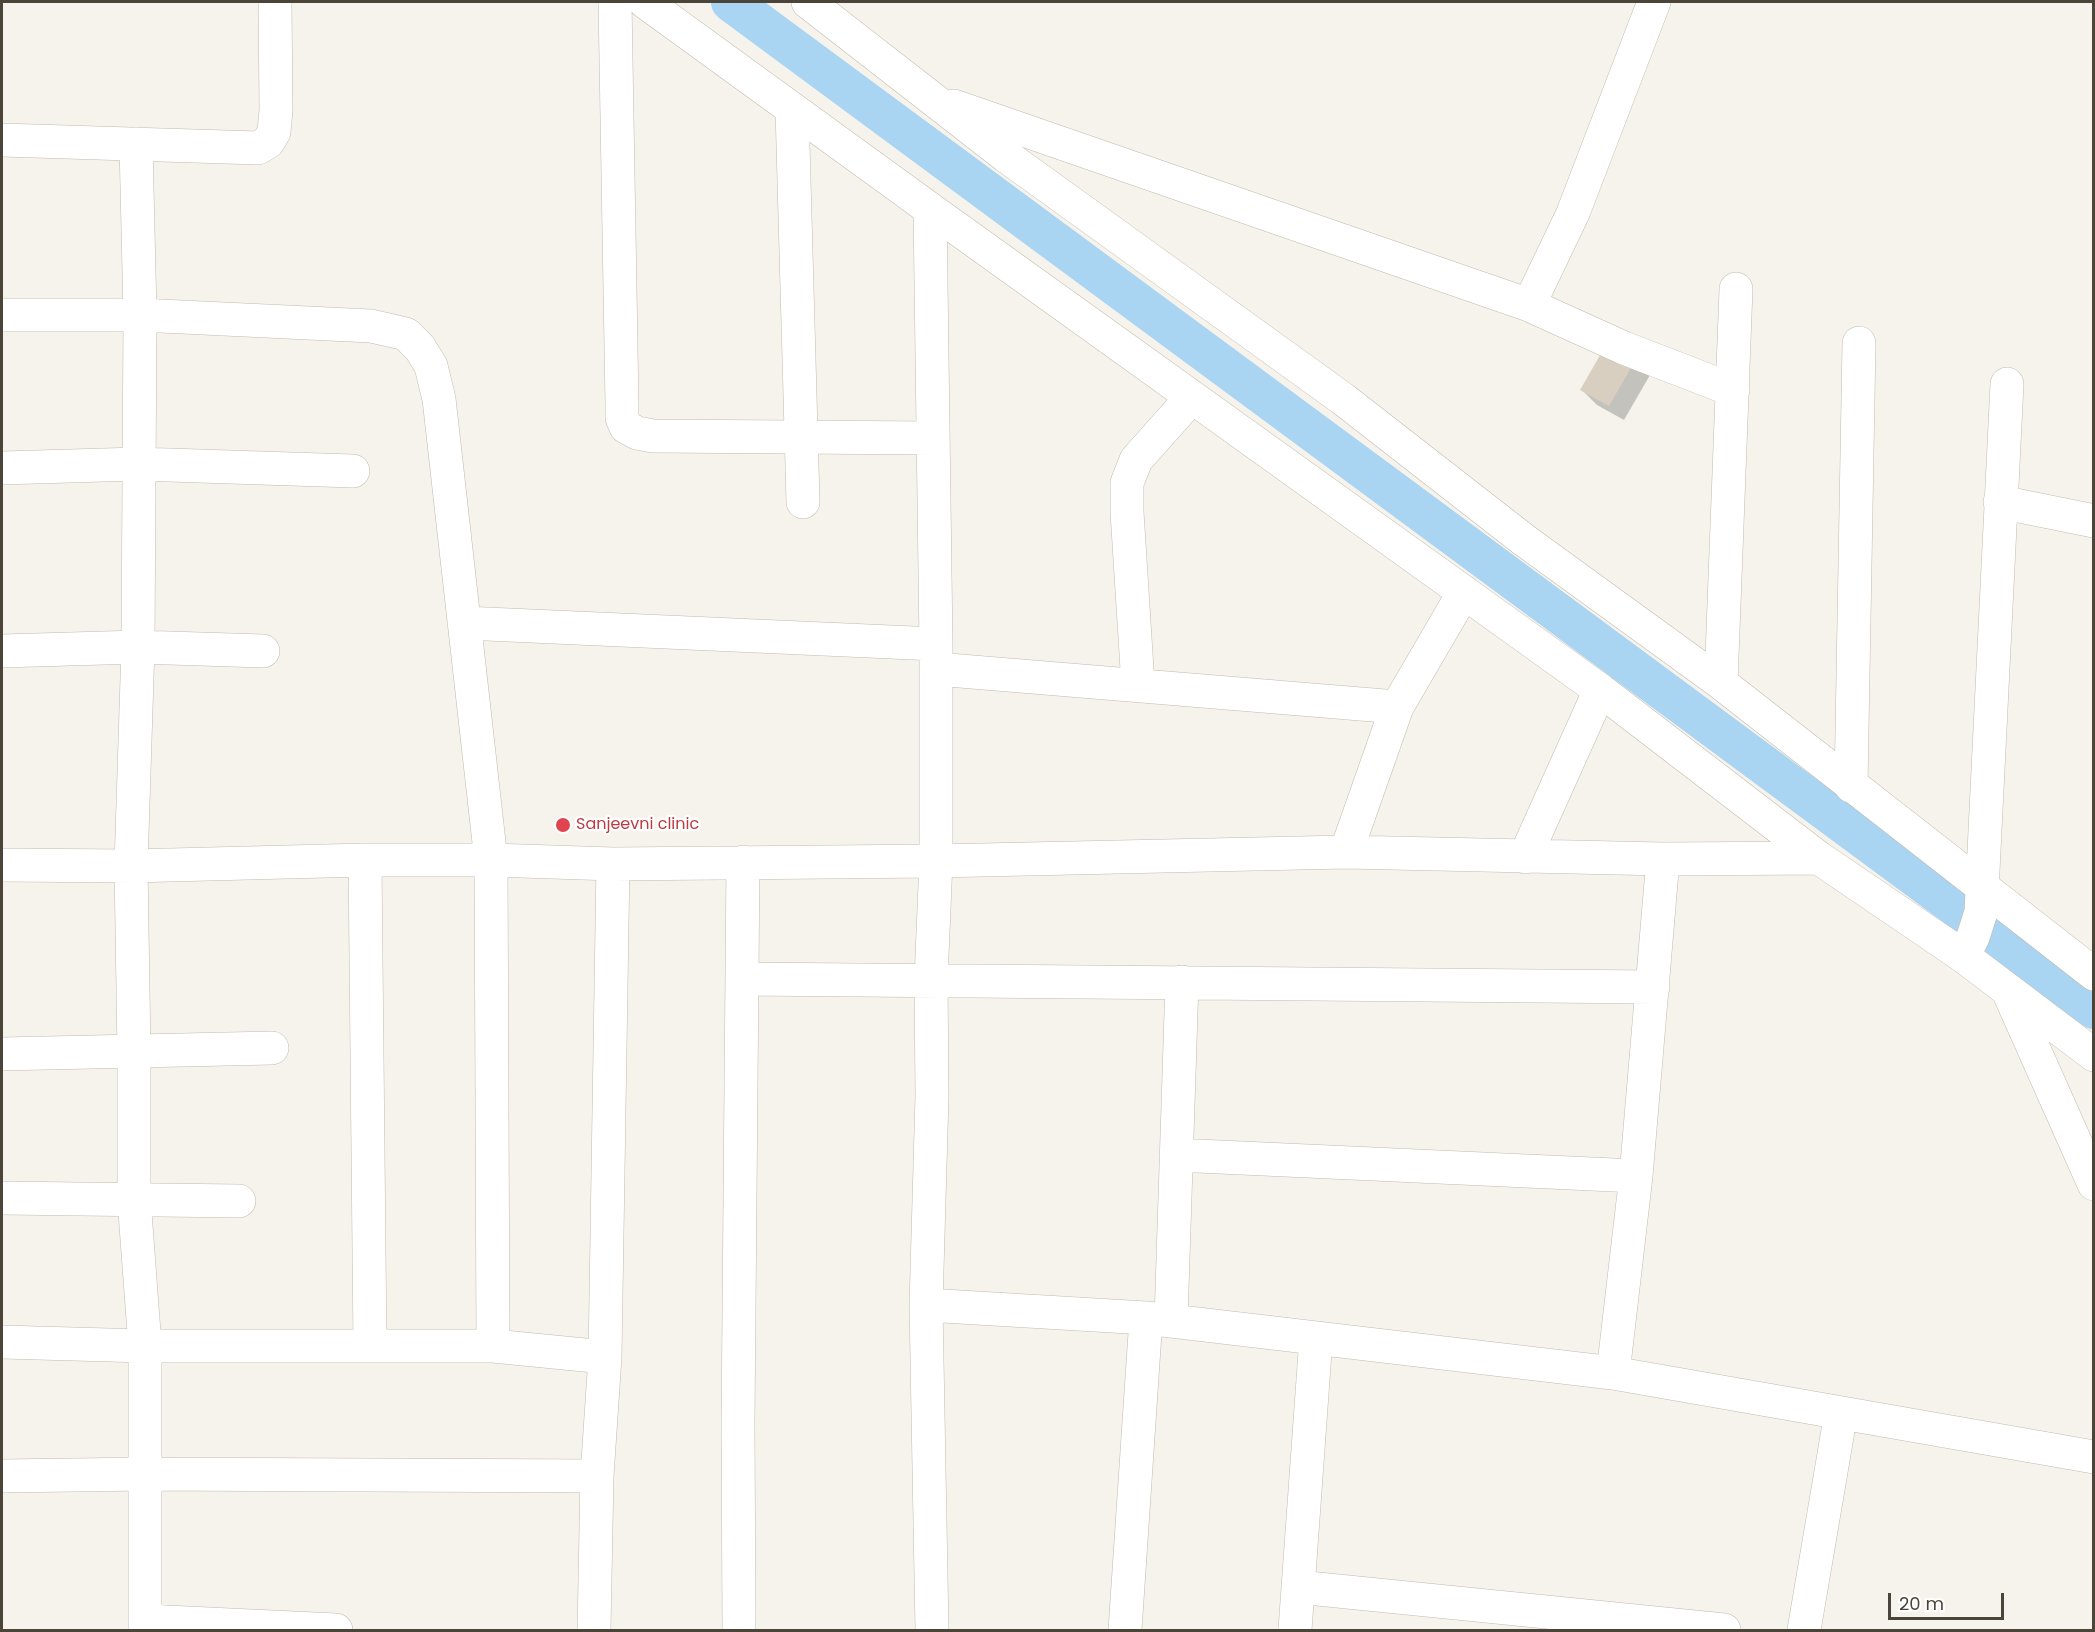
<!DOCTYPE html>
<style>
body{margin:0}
#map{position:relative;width:2095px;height:1632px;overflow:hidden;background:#f6f3ec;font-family:Poppins,sans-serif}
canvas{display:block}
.frame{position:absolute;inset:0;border:3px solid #4b4439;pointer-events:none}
.scale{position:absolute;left:1888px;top:1593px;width:116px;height:27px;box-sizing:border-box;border:3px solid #4b4439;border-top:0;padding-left:8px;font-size:18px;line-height:21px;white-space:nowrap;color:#4b4439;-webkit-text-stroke:4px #fff;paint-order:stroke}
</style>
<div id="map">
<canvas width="2095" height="1632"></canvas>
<div class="frame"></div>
<div class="scale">20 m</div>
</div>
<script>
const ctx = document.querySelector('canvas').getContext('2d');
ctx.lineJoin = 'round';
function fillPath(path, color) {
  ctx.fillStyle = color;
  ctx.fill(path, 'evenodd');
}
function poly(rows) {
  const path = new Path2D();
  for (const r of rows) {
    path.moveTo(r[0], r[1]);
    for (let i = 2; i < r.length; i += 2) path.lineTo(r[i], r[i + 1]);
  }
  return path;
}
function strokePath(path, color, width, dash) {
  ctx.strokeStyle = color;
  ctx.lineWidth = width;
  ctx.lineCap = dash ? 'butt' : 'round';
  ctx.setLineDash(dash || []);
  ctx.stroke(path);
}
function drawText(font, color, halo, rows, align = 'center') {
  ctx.font = font + ' Poppins,sans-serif';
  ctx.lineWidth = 4.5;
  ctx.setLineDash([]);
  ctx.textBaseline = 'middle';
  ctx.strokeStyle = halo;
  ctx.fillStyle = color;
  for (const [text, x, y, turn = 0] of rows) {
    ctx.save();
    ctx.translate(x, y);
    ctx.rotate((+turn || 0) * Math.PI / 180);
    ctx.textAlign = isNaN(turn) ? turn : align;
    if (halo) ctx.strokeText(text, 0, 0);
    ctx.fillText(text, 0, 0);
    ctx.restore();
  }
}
fillPath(poly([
 [1635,361,1650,375,1624,420,1597,405,1582,390]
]), '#0003');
strokePath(poly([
 [731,2,2094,1009]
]), '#a9d4f2', 40);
fillPath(poly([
 [1607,343,1636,359,1609,406,1580,390]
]), '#d8cfc1');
const street = poly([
 [615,2,622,404,622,418,626,427,637,433,653,436,932,438],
 [645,2,930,209,1600,690,1819,858,1963,956,2094,1055],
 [808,2,1006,156,1343,399,1524,540,1721,683,2094,974],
 [954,106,1529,305,1624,348,1733,390],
 [792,109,803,502],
 [2,140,258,148,268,142,274,132,276,110,275,2],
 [136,144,140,315,138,647,131,866,134,1052,134,1199,145,1346,145,1630],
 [930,209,936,644,936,861,931,980,932,1096,926,1305,932,1630],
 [1529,305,1573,213,1654,2],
 [2,315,140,315,371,326,406,334,420,348,431,366,439,399,491,860,493,1346],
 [2,468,138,464,353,471],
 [2000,502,2094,521],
 [464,623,936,644],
 [2,651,138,647,263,651],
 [936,669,1397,707],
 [1721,683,1736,289],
 [1138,685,1127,512,1127,483,1136,460,1192,397],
 [1851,786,1859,343],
 [1346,852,1397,707,1464,592],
 [1525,857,1600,690],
 [365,860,370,1346],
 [2,865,131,866,365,860,491,860,613,864,936,861,1346,852,1663,859,1819,858],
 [1963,956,1973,937,1981,912,2007,384],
 [743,979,1653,987],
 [2009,993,2094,1184],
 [2,1054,272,1048],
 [1176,1155,1636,1176],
 [2,1198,239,1201],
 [926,1305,1146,1318,1613,1373,2094,1457],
 [1171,1320,1182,982],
 [2,1342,145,1346,493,1346,605,1357],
 [1613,1373,1636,1176,1663,859],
 [2,1476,145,1474,597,1476],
 [1298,1587,1724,1630],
 [145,1621,336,1630],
 [594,1630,597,1476,605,1357,613,864],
 [739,1630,738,1422,743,862],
 [1125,1630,1146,1318],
 [1295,1630,1316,1338],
 [1804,1630,1841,1413]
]);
strokePath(street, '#c2bbae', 34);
strokePath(street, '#fff', 33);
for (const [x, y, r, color] of [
 [563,825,8,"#e0444e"]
]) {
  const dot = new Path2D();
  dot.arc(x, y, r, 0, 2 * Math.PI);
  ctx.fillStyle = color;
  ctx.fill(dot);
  strokePath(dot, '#fff', 2);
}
drawText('16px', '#be3a42', '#fff', [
 ["Sanjeevni clinic",576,825]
], 'left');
</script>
